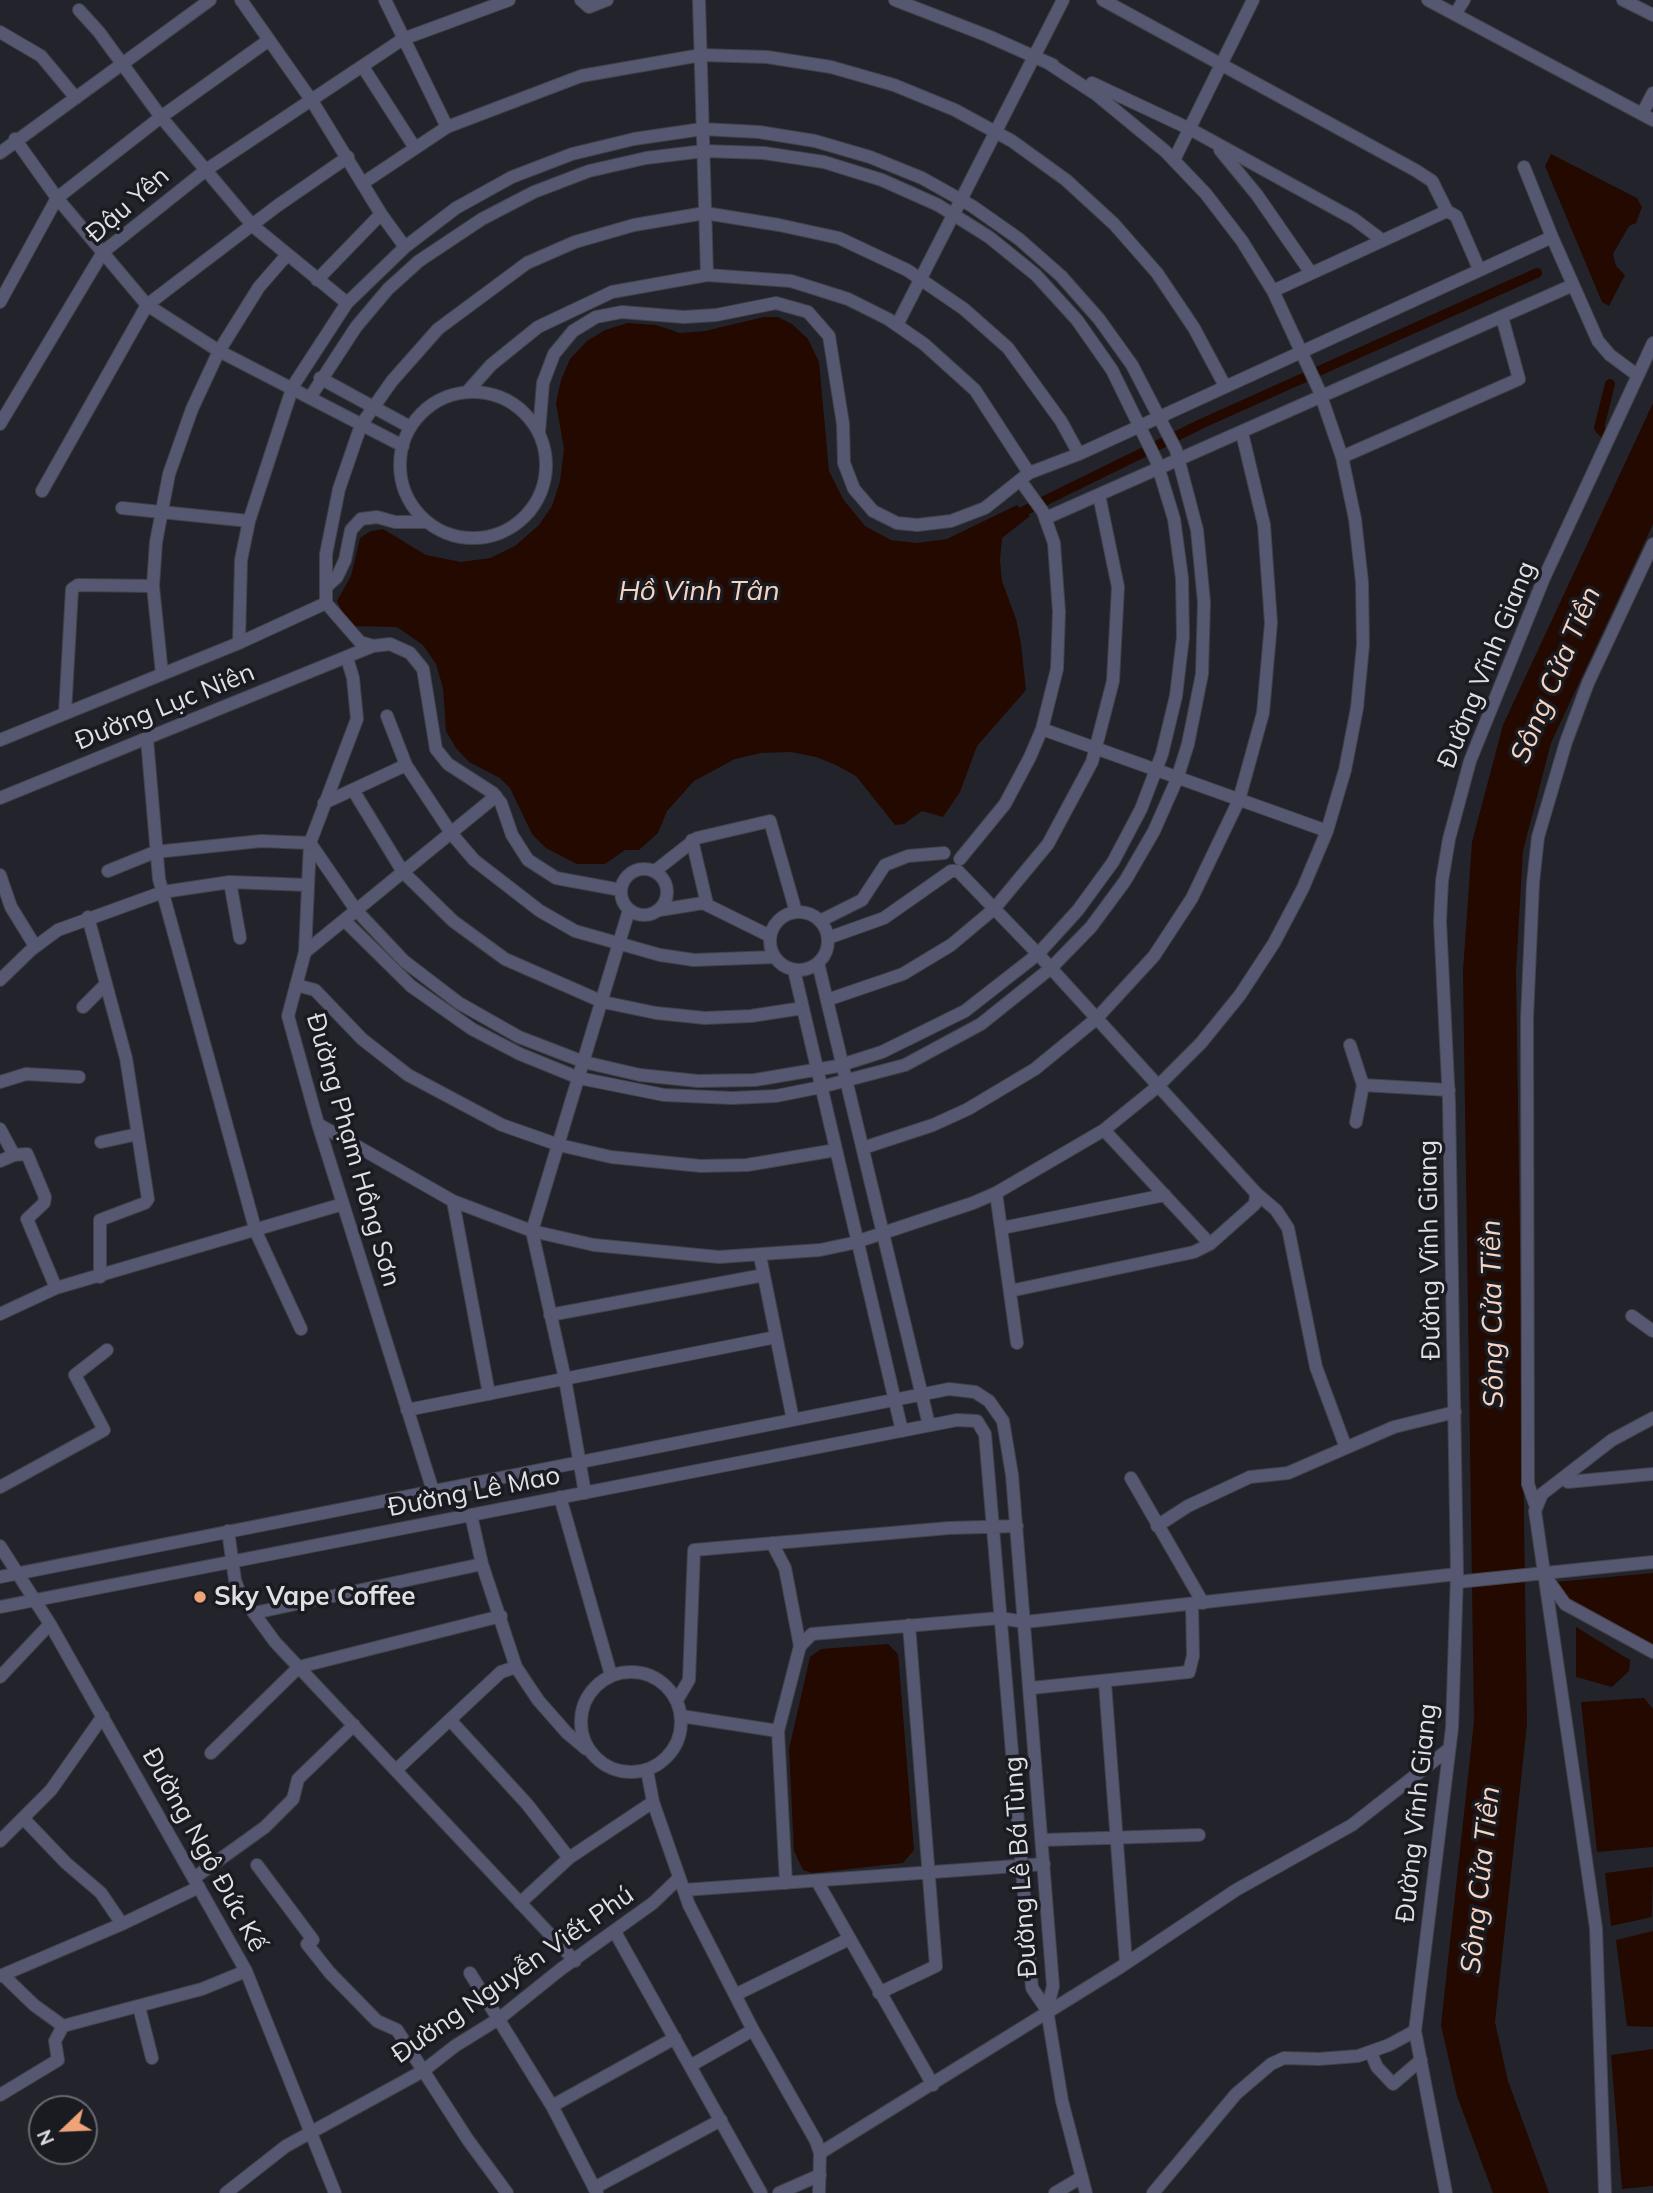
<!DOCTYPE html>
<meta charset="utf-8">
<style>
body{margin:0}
#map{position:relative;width:1653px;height:2193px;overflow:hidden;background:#23242b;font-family:Mulish,sans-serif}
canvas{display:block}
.north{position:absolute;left:28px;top:2095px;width:70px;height:70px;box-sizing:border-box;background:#1a1b21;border:2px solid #69696f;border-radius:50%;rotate:247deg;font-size:19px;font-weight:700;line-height:28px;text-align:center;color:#dfdfe4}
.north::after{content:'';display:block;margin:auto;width:24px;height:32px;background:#efa377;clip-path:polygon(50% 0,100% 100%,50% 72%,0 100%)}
</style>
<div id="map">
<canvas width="1653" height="2193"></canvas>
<div class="north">N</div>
</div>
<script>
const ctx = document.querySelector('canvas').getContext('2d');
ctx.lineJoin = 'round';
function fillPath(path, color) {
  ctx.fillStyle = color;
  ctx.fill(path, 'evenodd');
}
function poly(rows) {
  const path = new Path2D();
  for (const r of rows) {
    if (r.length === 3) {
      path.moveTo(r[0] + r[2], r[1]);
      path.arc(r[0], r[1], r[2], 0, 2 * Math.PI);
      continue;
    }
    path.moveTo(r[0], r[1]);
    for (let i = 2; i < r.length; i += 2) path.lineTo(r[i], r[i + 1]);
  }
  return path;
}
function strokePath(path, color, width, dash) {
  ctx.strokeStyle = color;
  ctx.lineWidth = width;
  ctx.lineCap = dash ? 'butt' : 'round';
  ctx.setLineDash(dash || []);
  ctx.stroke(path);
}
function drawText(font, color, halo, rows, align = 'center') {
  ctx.font = font + ' Mulish,sans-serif';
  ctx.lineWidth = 7;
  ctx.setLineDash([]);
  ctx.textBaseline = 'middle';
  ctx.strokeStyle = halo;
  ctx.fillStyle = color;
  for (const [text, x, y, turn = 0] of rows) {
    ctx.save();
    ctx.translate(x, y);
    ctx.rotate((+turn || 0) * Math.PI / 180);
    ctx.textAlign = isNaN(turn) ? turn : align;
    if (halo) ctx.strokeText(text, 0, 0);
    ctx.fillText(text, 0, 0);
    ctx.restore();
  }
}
fillPath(poly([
 [1551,154,1637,198,1642,207,1636,223,1629,226,1613,254,1616,266,1625,275,1609,306,1602,302,1545,166],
 [764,317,778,317,792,324,808,339,819,362,829,471,843,499,865,526,891,540,917,543,947,539,1017,505,1030,516,1002,538,1000,561,1002,581,1016,619,1021,644,1026,690,977,746,960,792,943,817,922,811,904,824,895,825,856,776,836,765,816,757,791,752,761,753,735,759,694,781,667,811,658,833,639,850,625,850,605,864,577,864,546,848,532,834,510,788,500,778,469,762,456,748,446,731,443,688,436,664,423,645,397,627,349,626,337,601,351,576,360,538,371,531,383,529,426,555,461,562,490,558,515,546,539,525,552,506,560,481,564,449,556,403,561,380,570,359,587,341,605,330,628,323,656,325,680,333,705,331],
 [1653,403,1653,524,1551,743,1523,851,1516,970,1527,1724,1495,2022,1508,2081,1549,2193,1493,2193,1457,2096,1441,2025,1474,1721,1463,971,1472,842,1503,725],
 [1653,1573,1653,1646,1568,1601,1555,1582],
 [1576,1627,1630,1660,1629,1671,1612,1687,1576,1677],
 [888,1644,898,1654,914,1850,903,1863,812,1873,803,1870,794,1851,789,1749,810,1657,821,1649],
 [1644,1698,1653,1709,1653,1847,1597,1852,1581,1702],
 [1653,1867,1652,1917,1611,1926,1605,1873],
 [1653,1931,1653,2027,1627,2026,1616,1940],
 [1653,2049,1653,2186,1622,2189,1611,2055]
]), '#230900');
strokePath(poly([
 [1608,437,1599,428,1610,384],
 [1024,511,1203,423,1537,273]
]), '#230900', 10);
const minor = poly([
 [241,0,312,101,381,214,405,247],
 [385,0,447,127],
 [581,0,589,7,607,0],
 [699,0,707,275],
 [895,0,988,36,1053,65],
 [1103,0,1415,170,1432,181,1447,211],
 [1428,0,1653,120],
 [1623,0,1653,15],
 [79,10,99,32,161,117,253,226,347,303],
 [1455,14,1464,0],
 [0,32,41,56,76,98],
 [363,67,415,148],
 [1092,83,1190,129,1354,219,1382,240],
 [1642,114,1653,93],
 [15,139,57,198,147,305,219,351,403,446],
 [1220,150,1257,195,1311,273],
 [0,153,210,0],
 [1174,160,1253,0],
 [1524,167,1552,237],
 [363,183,447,127,581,76,701,55,767,57,831,67,894,85,955,110,1012,141,1066,180,1114,224,1157,273,1194,328,1225,386],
 [317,280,381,214],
 [1273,291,1447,211,1456,216,1479,269],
 [0,302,57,198,161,117,269,40],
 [897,325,1063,0],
 [320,378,410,427],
 [473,465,73],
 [467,392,491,365,538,327,612,292,707,275,791,281,848,299,888,319,924,344,975,390,1029,473,1079,454,1552,237,1598,341,1610,355,1637,375],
 [0,424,103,252,206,170,403,39,509,0],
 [539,432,543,383,554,354,573,331,596,317,622,312,684,317,716,315,776,303,808,312,829,336,843,424,844,463,854,489,873,511,897,523,917,525,951,521,985,508,1029,473],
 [1342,457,1519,379,1502,317],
 [42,491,147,305,277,206,348,157],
 [122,508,249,521],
 [1046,518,1573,285],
 [427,522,395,522,377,517,361,519,351,530,345,560,337,577,326,587,326,603,360,642,373,646,390,644,410,653,423,669,436,749,448,764,493,793,501,803,512,835,528,860,556,878,621,890],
 [326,587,326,554,339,489,361,425,392,381,438,329,527,263,575,242,634,225,705,213,779,225,839,238,907,270,964,309,1008,348,1061,421,1079,454],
 [239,643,241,560,249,521,293,386,347,303,405,247,456,208,512,177,572,154,634,139,702,129,759,132,815,141,870,157,922,178,972,206,1019,239,1061,276,1099,319,1132,365,1176,450,1197,530,1204,602,1202,674,1188,744,1177,779,1154,831,1125,881,1091,927,1051,968,981,1024,905,1065,821,1087,776,1096,732,1098,664,1095,579,1078,520,1054,472,1029,411,986,344,920],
 [347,658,353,678,357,719,310,843,305,952,288,1016,318,1124,433,1491],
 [162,674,153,586,156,542,169,474,192,409,219,351,259,287,286,256],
 [65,713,72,589,78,585,153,586],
 [387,716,406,765,451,833,474,860,540,911,575,931,660,955,694,960,775,957],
 [1042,729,1327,831],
 [147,739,159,879,256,1232,301,1329],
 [0,740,239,643,326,603],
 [353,790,403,872,453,921,505,959,603,1002,656,1013,705,1018,751,1016,803,1008],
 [0,798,373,646],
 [324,803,406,765],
 [692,840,707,904],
 [960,859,1005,804,1030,757,1042,729,1057,669,1059,612,1054,543,1043,512,1020,480],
 [644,892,23],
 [108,871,155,852,261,841,310,843,356,910,404,961,459,1003,519,1037,584,1062,640,1075,698,1081,755,1080,838,1066,882,1052,965,1011,1038,954,1078,910,1113,862,1141,809,1162,754,1176,696,1183,637,1182,578,1174,519,1156,460,1112,370,1077,320,1036,275,989,237,938,205,882,180,824,162,764,153,704,151,646,158,589,171,534,192,482,219,419,261,388,289,356,327,311,396],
 [655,871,697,838,770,821,796,912],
 [0,875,11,907,35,946],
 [230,882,240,938],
 [660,910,703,903,770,936],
 [799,941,29],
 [88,917,126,1058,148,1199,145,1203,100,1220,100,1277],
 [820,921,862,900,885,865,908,856,944,853],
 [828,938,884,918,951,871,958,871,1038,954,1256,1193,1255,1204,1210,1244,1194,1252,1010,1291],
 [305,952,496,796],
 [818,963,929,1425],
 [794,970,902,1431],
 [0,980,31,950,58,930,163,892,230,882,307,885],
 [296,985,315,990,362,1039,408,1075,502,1125,559,1145,611,1157,701,1166,747,1165,836,1150],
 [827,1000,903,974,951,945,994,909,1048,844,1092,762,1113,681,1118,587,1099,495],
 [83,1007,104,986],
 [1350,1045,1363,1085,1356,1122],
 [0,1082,26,1074,79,1077],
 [1363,1085,1449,1090],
 [318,1124,453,1201,532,1231,594,1245,719,1257,820,1250,853,1243,973,1203,996,1193,1104,1130,1157,1087,1201,1043,1240,995,1274,943,1303,888,1327,831,1345,770,1357,708,1363,645,1362,582,1355,519,1342,457,1319,390,1273,291,1242,241,1206,194,1165,151,1097,95,1048,63],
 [0,1129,14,1155,27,1154,45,1197,44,1203,27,1219,56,1288],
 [1104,1130,1210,1244],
 [101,1142,138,1134],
 [863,1148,933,1125,968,1109,1035,1069,1096,1019,1154,956,1192,898,1239,800,1263,713,1271,623,1264,525,1242,433],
 [0,1161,14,1155],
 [996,1193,1017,1343],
 [1256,1193,1276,1210,1288,1228,1316,1367,1346,1448],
 [453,1201,489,1394],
 [1002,1228,1165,1195],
 [760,1256,793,1420],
 [0,1314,56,1288,343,1204],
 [550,1315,764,1275],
 [1632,1316,1653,1331],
 [407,1410,776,1337],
 [1131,1478,1203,1603],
 [1568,1482,1653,1474],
 [0,1487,104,1430,75,1375,107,1350],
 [585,1493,565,1379,532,1231,629,910],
 [560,1497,611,1675],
 [1535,1504,1528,1484,1527,1018,1533,883,1538,837,1566,742,1588,683,1653,544],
 [1157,1526,1188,1506,1250,1477,1288,1473,1394,1427,1455,1412],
 [228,1531,235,1580,240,1594,275,1642,575,1961],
 [772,1543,785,1568,800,1646,778,1731,786,1883],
 [0,1546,50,1624,246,1971,335,2193],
 [482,1564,516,1667,538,1700,567,1733,586,1749],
 [1545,1576,1565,1604,1653,1652],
 [0,1577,949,1389,975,1392,989,1401,1003,1421,1012,1475,1053,1986,1047,2010],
 [1457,1582,1653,1562],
 [0,1607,957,1420,977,1421,985,1434,1032,1988,1047,2010,1062,2101,1086,2193],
 [254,1613,482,1564,471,1515],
 [800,1646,812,1634,1000,1618,1025,1622,1457,1574],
 [631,1722,50],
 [0,1677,50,1624],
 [1105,1683,1126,1963],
 [1031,1688,1189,1672,1193,1656,1192,1604],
 [677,1700,689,1680,694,1550,949,1528,1017,1526],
 [681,1716,778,1731],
 [451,1721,527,1804,569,1858],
 [211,1753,299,1667,501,1616],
 [396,1770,501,1672,516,1667],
 [647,1770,653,1802,689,1905,753,2030,816,2141,820,2153,819,2193],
 [23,1818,66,1863,101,1893,122,1924],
 [1042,1840,1199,1835],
 [0,1841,51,1790,103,1716],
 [257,1865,313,1940,307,1944,330,1973,377,2021,397,2030,468,2140,507,2193],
 [194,1878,265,1827,293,1799,298,1779,354,1725],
 [817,1881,933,2085],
 [684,1890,1044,1864],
 [520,1903,569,1858,653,1802],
 [615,1932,761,2193],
 [470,1973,552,2106,597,2193],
 [3,1975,34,2005,63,2026],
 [0,1976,122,1924,199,1887],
 [879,1993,936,1966,909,1625],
 [735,1995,849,1939],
 [139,2007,152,2058],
 [1371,2053,1377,2067,1393,2084,1421,2060],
 [690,2066,753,2030],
 [0,2095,58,2060,55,2041,63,2026,202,1989,246,1971],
 [552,2106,675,2038],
 [820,2153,1119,1968,1236,1890,1352,1825,1449,1749],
 [594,2188,721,2120],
 [226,2193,286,2146,423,2071,455,2046,500,2018,561,1969,653,1903,679,1878],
 [779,2193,820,2175],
 [1055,2193,1082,2177],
 [1153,2193,1236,2094,1271,2064,1284,2058,1319,2059,1358,2056,1389,2045,1415,2031],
 [1446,2193,1415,2031,1452,1728,1457,1574,1449,1102,1440,921,1442,881,1449,839,1470,761,1544,578,1653,343],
 [1605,2193,1596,1928,1535,1511,1542,1494,1612,1440,1653,1418]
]);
strokePath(minor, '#414249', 14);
strokePath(minor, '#555870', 12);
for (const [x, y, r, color] of [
 [200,1597,7,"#efa377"]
]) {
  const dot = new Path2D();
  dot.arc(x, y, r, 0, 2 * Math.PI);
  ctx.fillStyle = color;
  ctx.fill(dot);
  strokePath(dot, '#1a1b21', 2.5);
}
drawText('26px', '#dfdfe4', '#1a1b21', [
 ["Đậu Yên",128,205,-41],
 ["Đường Vĩnh Giang",1487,665,-68],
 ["Đường Lục Niên",165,707,-22],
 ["Đường Phạm Hồng Sơn",353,1150,74],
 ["Đường Vĩnh Giang",1430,1250,-91],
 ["Đường Lê Mao",474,1492,-11],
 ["Đường Vĩnh Giang",1417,1813,-84],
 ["Đường Ngô Đức Kế",204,1850,61],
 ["Đường Lê Bá Tùng",1021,1867,-94],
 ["Đường Nguyễn Viết Phú",513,1975,-35]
]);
drawText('bold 26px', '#dfdfe4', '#1a1b21', [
 ["Sky Vape Coffee",214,1597]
], 'left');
drawText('italic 28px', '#f7d4c1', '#1a1b21', [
 ["Hồ Vinh Tân",699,592],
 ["Sông Cửa Tiền",1556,675,-67],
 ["Sông Cửa Tiền",1493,1314,-91],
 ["Sông Cửa Tiền",1481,1880,-84]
]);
</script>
